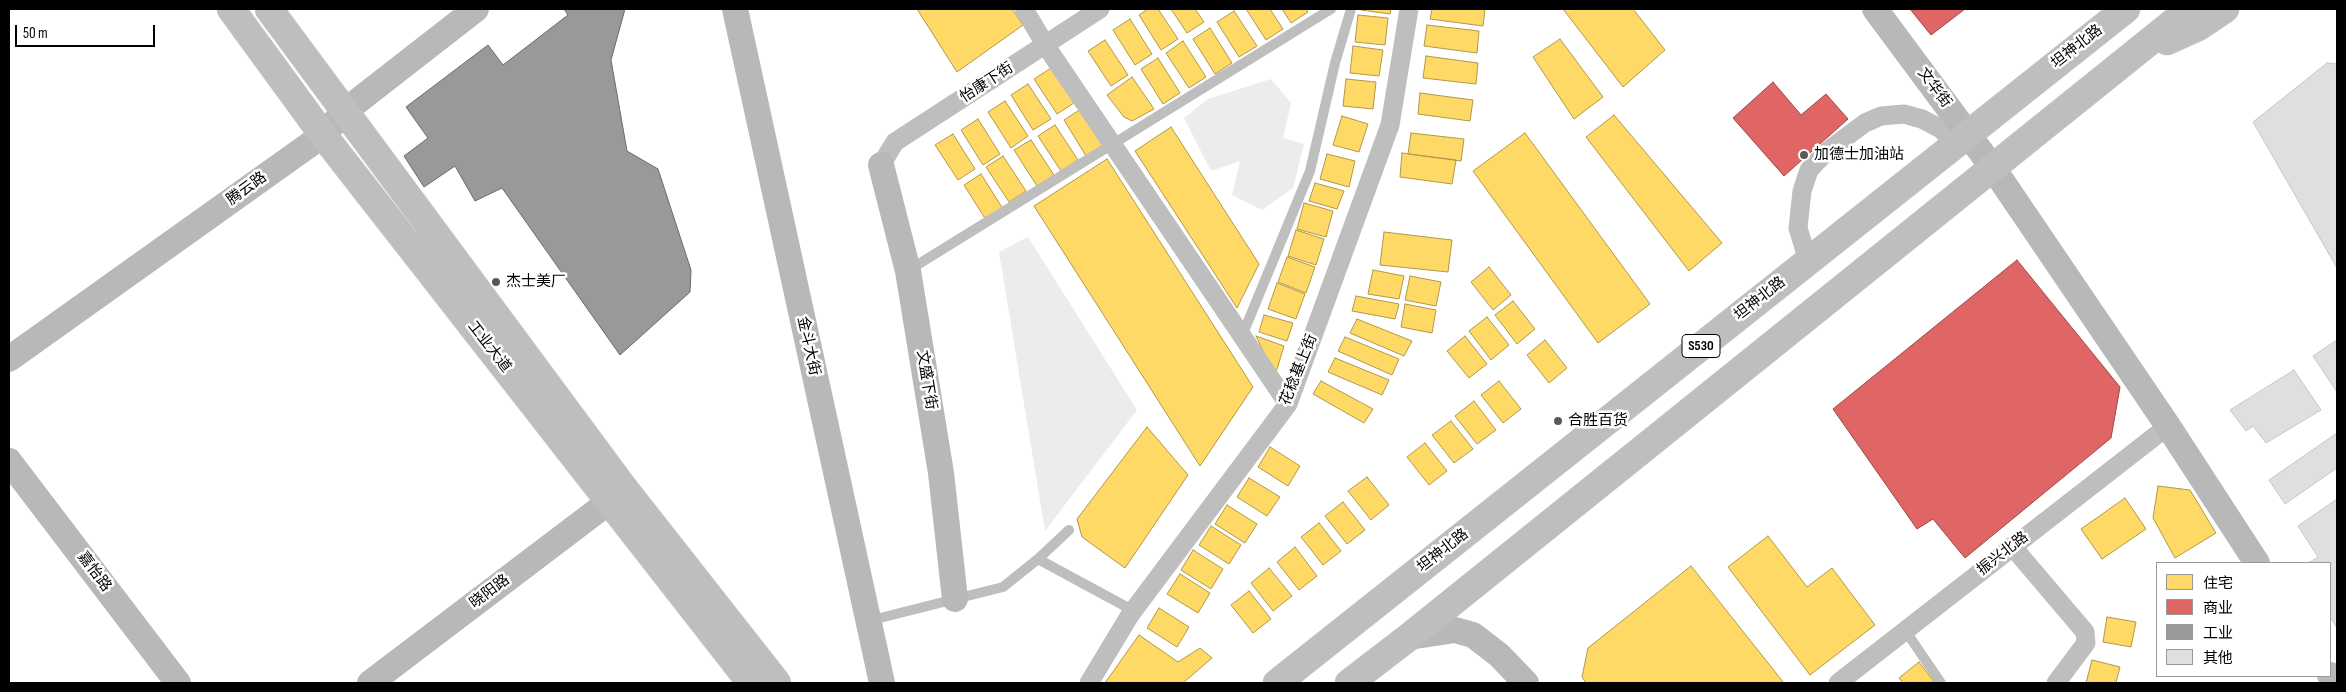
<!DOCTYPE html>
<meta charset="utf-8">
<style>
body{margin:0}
#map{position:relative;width:2346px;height:692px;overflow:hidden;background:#fff;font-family:"Sofia Sans Condensed","Noto Sans SC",sans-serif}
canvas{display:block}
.frame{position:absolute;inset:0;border:10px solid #000;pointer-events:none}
.legend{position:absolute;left:2156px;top:562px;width:175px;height:115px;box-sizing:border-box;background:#fff;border:1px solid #999;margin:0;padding:6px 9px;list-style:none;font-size:15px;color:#000}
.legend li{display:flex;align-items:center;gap:10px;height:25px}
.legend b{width:25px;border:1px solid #999}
.scale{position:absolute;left:15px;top:25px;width:140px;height:22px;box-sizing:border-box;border:2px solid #000;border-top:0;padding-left:6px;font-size:15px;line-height:18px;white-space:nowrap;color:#000;-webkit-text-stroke:4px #fff;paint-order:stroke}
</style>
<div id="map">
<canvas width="2346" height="692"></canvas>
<div class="frame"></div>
<ul class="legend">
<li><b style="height:14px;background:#ffd966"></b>住宅</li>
<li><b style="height:14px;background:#e06666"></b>商业</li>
<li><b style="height:14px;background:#999"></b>工业</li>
<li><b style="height:14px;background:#dfdfdf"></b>其他</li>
</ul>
<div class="scale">50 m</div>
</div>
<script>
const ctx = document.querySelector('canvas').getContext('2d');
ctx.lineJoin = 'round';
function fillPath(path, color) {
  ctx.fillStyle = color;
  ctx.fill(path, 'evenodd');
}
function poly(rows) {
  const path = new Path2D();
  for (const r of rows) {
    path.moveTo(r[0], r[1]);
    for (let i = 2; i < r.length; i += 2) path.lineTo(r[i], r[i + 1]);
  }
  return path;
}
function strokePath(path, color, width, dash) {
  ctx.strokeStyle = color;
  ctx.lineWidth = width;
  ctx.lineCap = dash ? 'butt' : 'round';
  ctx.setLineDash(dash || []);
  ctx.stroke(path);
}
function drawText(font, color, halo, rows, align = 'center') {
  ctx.font = font + ' "Sofia Sans Condensed","Noto Sans SC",sans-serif';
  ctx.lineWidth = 5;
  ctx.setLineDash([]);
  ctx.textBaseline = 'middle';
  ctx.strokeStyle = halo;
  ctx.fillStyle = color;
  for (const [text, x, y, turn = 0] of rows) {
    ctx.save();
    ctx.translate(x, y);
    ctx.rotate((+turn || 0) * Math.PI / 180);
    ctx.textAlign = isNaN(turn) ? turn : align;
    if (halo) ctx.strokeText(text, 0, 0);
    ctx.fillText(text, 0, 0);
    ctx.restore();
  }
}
fillPath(poly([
 [1271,79,1291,103,1283,138,1304,144,1293,188,1262,210,1232,195,1240,161,1211,171,1184,118,1208,99],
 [1028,237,1137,410,1045,531,999,252]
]), '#ececec');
const homes = poly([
 [917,9,1012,9,1023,25,957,72,917,9],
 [1148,9,1158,9,1178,39,1161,50,1139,15,1148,9],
 [1171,9,1195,9,1204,22,1187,33,1171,9],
 [1246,9,1270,9,1283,29,1266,40,1246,9],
 [1282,9,1306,9,1308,12,1291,23,1282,9],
 [1361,9,1391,9,1390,14,1361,10,1361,9],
 [1432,9,1485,9,1483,26,1430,19,1432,9],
 [1563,9,1633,9,1665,50,1623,87,1563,9],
 [1234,11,1257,46,1239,57,1217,22,1234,11],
 [1358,15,1388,18,1385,45,1355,42,1358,15],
 [1130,19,1152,54,1135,65,1113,30,1130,19],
 [1427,25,1479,31,1477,53,1424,46,1427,25],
 [1210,28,1232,63,1215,74,1193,39,1210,28],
 [1560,39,1603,97,1574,119,1533,57,1560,39],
 [1105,40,1128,75,1111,86,1088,51,1105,40],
 [1183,41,1206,77,1189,88,1166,53,1183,41],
 [1353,46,1383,50,1379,76,1350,73,1353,46],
 [1426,56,1478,63,1476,84,1423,78,1426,56],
 [1158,58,1180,93,1163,104,1141,69,1158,58],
 [1051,68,1074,103,1057,114,1034,79,1051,68],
 [1132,77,1154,109,1132,121,1124,117,1107,95,1132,77],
 [1346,79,1376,82,1373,109,1343,106,1346,79],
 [1028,84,1051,119,1033,130,1011,95,1028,84],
 [1420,93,1473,100,1470,121,1418,114,1420,93],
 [1005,101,1028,136,1011,148,988,112,1005,101],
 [1081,109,1103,145,1086,156,1064,120,1081,109],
 [1614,115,1722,243,1689,271,1586,137,1614,115],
 [1342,116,1368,124,1359,152,1333,145,1342,116],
 [978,119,1000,154,983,165,961,130,978,119],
 [1055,125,1078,160,1061,171,1038,136,1055,125],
 [1171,127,1259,264,1237,308,1135,151,1171,127],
 [1411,133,1464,139,1461,161,1408,154,1411,133],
 [1525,133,1650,304,1598,343,1473,171,1525,133],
 [953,134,975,169,958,180,935,145,953,134],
 [1031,140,1054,175,1037,186,1014,150,1031,140],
 [1402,153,1456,160,1452,184,1400,177,1402,153],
 [1327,154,1355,161,1349,187,1320,179,1327,154],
 [1003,156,1026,191,1009,202,986,167,1003,156],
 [1107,159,1253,387,1200,466,1034,206,1107,159],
 [981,174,1003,209,986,220,964,185,981,174],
 [1315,183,1344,191,1337,209,1309,201,1315,183],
 [1304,203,1333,211,1326,237,1297,229,1304,203],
 [1296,230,1324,239,1316,265,1288,256,1296,230],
 [1384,232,1452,240,1448,272,1380,265,1384,232],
 [1287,257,1315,267,1306,293,1278,282,1287,257],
 [1489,267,1511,295,1493,310,1471,282,1489,267],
 [1373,270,1404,276,1399,299,1368,294,1373,270],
 [1410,276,1441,282,1436,306,1405,300,1410,276],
 [1277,283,1305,294,1296,319,1268,309,1277,283],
 [1356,296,1399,304,1395,319,1352,311,1356,296],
 [1513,301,1535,329,1517,344,1495,315,1513,301],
 [1405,304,1436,310,1432,333,1401,327,1405,304],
 [1264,315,1293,323,1287,341,1259,332,1264,315],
 [1487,317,1509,345,1491,360,1469,331,1487,317],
 [1357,319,1412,341,1404,356,1350,333,1357,319],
 [1256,336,1284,346,1275,376,1256,336],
 [1465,336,1487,364,1469,378,1447,351,1465,336],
 [1345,337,1399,359,1392,375,1338,351,1345,337],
 [1545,340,1567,368,1549,383,1527,355,1545,340],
 [1335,358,1389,380,1382,395,1328,372,1335,358],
 [1321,381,1373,409,1364,423,1313,394,1321,381],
 [1499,381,1521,409,1503,423,1481,395,1499,381],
 [1474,401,1496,430,1477,444,1455,416,1474,401],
 [1451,421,1473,449,1454,463,1432,435,1451,421],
 [1147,427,1188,475,1125,568,1082,537,1077,519,1147,427],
 [1425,443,1447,471,1429,485,1407,457,1425,443],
 [1270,447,1300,466,1288,486,1258,467,1270,447],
 [1367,477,1389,505,1371,520,1348,491,1367,477],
 [1249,478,1280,497,1267,516,1237,497,1249,478],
 [2158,486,2190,490,2216,533,2175,558,2153,518,2158,486],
 [2125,498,2146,529,2102,559,2081,529,2125,498],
 [1343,502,1365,530,1347,544,1325,516,1343,502],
 [1227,505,1257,524,1245,543,1215,524,1227,505],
 [1319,523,1341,551,1323,565,1301,537,1319,523],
 [1211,526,1241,545,1229,564,1199,545,1211,526],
 [1768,536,1807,587,1832,568,1875,625,1810,675,1728,567,1768,536],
 [1295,547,1317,576,1299,590,1277,562,1295,547],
 [1193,550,1223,569,1211,589,1181,570,1193,550],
 [1691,566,1784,683,1586,683,1582,677,1588,648,1691,566],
 [1269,568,1292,596,1273,611,1251,583,1269,568],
 [1180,574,1210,593,1198,613,1167,594,1180,574],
 [1249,591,1271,619,1253,633,1231,605,1249,591],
 [1159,608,1189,627,1177,647,1147,628,1159,608],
 [2107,617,2136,622,2131,647,2103,642,2107,617],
 [1139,635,1178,662,1200,648,1212,658,1183,683,1105,683,1139,635],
 [2092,660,2120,667,2116,683,2086,683,2092,660],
 [1919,662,1935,683,1903,683,1899,678,1919,662]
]);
fillPath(homes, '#ffd966');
strokePath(homes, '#b29847', 1);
const shops = poly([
 [1910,9,1965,9,1931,35,1910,9],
 [1773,82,1801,115,1826,94,1848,119,1784,176,1733,118,1773,82],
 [2017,260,2120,387,2111,438,1965,558,1933,519,1917,529,1833,409,2017,260]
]);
fillPath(shops, '#e06666');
strokePath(shops, '#9d4747', 1);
const industry = poly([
 [564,9,625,9,611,60,627,151,658,169,691,270,690,292,620,355,502,188,475,201,455,166,424,187,404,156,428,138,406,107,488,45,503,65,568,15,564,9]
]);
fillPath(industry, '#999');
strokePath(industry, '#6b6b6b', 1);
const building = poly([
 [2327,63,2337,64,2337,268,2253,122,2327,63],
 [2337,340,2337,392,2313,356,2337,340],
 [2294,370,2321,410,2266,443,2253,426,2246,431,2230,410,2294,370],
 [2337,433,2337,468,2285,504,2269,480,2337,433],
 [2337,499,2337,628,2330,617,2330,563,2308,563,2318,557,2298,526,2337,499]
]);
fillPath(building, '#dfdfdf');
strokePath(building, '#c7c7c7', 1);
const primary = poly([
 [231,9,323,135,751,683],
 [269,9,623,487,777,683],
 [2167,41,2198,27,2225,9],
 [1277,683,2126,9],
 [1349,683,1409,637,2190,9]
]);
strokePath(primary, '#dbdbdb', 29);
strokePath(poly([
 [909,270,1331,9],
 [1242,336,1310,171,1335,63,1351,9],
 [1038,559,1134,611],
 [868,621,1003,587,1038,559,1069,530],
 [1905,630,1941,683]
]), '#bebebe', 10);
strokePath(poly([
 [1024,9,1046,46,1288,404],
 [881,165,895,142,1100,9],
 [1808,261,1798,228,1802,191,1809,170,1826,152,1865,123,1881,116,1904,114,1922,119,1941,129,1955,144],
 [2012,546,2085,632,2086,643,2056,683],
 [1089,683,1130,615,1288,404,1390,125,1409,9],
 [1838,683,2168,426]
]), '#bebebe', 19);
strokePath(poly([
 [735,9,882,683],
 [1875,9,1993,168,2168,426,2257,563],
 [881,165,908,271,941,473,955,599],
 [9,359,323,135,345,111,476,9],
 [9,461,178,683],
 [1409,637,1455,630,1473,635,1499,655,1526,683],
 [2330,675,2335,683],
 [370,683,610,501]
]), '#b8b8b8', 26);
strokePath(primary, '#bebebe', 28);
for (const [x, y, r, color] of [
 [1804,155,5,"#595959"],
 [496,282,5,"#595959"],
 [1558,421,5,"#595959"]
]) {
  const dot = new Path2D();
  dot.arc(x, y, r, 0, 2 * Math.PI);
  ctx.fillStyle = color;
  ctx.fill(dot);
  strokePath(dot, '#fff', 2);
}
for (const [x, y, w] of [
 [1701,346,38]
]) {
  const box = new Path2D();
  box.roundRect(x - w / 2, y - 11.5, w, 23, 4);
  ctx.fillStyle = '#fff';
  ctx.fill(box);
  strokePath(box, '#000', 1);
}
drawText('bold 14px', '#000', null, [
 ["S530",1701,346]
]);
drawText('15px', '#000', '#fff', [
 ["坦神北路",2077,47,-38],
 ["怡康下街",987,83,-33],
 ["文华街",1934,88,53],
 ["腾云路",247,189,-36],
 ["坦神北路",1760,299,-38],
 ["金斗大街",808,346,78],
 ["工业大道",489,347,52],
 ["花稔基上街",1299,370,-68],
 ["文盛下街",926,380,81],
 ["坦神北路",1443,551,-38],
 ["振兴北路",2003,554,-38],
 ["嘉怡路",94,572,53],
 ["晓阳路",490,592,-37]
]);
drawText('15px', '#000', '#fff', [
 ["加德士加油站",1814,155],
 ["杰士美厂",506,282],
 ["合胜百货",1568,421]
], 'left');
</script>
